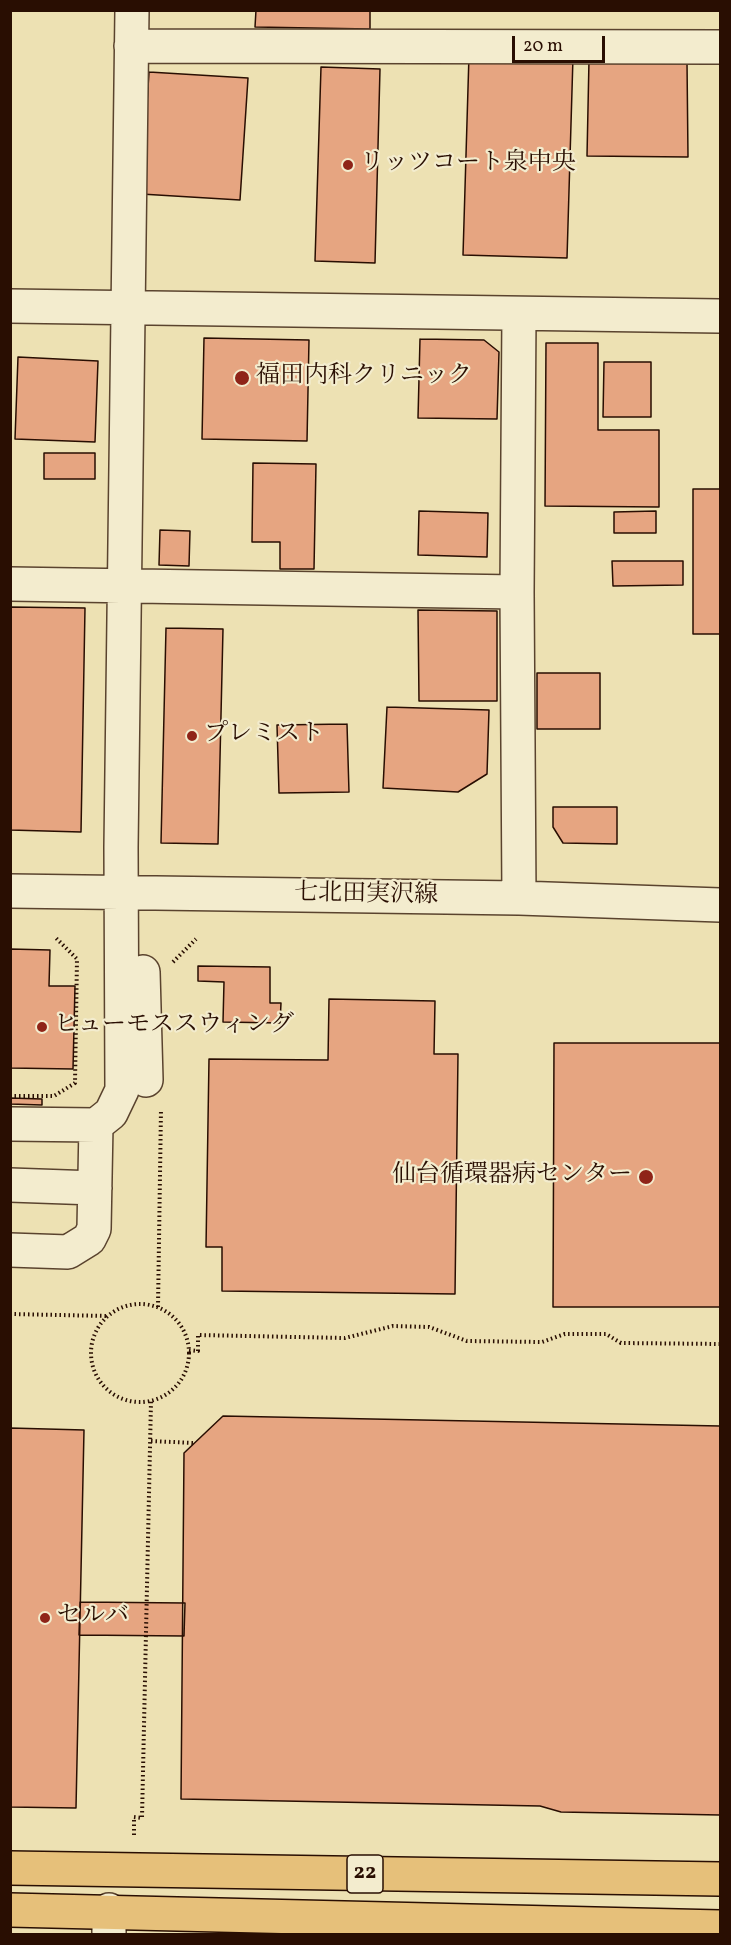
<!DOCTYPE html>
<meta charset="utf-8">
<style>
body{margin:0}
#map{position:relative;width:731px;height:1945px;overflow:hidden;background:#ede1b3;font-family:Vollkorn,serif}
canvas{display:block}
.frame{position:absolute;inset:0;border:12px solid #290e02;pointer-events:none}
.scale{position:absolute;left:512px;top:36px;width:93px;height:27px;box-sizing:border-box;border:3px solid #290e02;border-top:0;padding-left:8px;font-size:18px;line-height:21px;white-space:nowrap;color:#290e02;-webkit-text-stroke:4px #f3ecce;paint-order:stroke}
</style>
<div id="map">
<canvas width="731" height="1945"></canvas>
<div class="frame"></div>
<div class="scale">20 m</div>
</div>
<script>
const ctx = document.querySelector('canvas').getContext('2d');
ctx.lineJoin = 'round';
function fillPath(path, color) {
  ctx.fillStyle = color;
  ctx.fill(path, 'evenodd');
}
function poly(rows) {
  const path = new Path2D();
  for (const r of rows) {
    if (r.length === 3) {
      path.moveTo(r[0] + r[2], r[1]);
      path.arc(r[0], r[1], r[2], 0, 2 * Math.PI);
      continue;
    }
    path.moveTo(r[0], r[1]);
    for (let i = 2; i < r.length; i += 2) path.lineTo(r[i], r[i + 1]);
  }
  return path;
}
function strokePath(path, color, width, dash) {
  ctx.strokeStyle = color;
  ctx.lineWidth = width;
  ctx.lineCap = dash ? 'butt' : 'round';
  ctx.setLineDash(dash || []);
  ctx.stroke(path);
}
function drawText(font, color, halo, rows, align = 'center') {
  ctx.font = font + ' Vollkorn,"Noto Serif JP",serif';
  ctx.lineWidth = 4.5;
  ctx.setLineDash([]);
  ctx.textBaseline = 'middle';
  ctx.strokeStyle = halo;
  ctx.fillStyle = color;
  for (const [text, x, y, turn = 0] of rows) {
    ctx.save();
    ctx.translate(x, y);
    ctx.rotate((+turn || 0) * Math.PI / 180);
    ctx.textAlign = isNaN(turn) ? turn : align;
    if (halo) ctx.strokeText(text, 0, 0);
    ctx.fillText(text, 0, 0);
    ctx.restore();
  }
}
const building = poly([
 [256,10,370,10,370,29,255,27,256,10],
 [469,55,573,57,567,258,463,255,469,55],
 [589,60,687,62,688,157,587,156,589,60],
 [321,67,380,69,375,263,315,261,321,67],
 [149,72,248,78,240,200,141,194,149,72],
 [204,338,309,340,307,441,202,439,204,338],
 [420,339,484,340,499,352,497,419,418,418,420,339],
 [546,343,598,343,598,430,659,430,659,507,545,506,546,343],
 [18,357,98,361,95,442,15,439,18,357],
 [604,362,651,362,651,417,603,417,604,362],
 [44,453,95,453,95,479,44,479,44,453],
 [253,463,316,464,314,569,280,569,280,542,252,542,253,463],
 [693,489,720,489,720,634,693,634,693,489],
 [419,511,488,513,487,557,418,555,419,511],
 [656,511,656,533,614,533,614,512,656,511],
 [160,530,190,531,189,566,159,565,160,530],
 [612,561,683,561,683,585,613,586,612,561],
 [10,607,85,608,81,832,10,830,10,607],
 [418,610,497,611,497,701,419,701,418,610],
 [166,628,223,629,218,844,161,843,166,628],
 [537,673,600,673,600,729,537,729,537,673],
 [387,707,489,710,487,774,458,792,383,788,387,707],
 [347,724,349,792,279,793,277,725,347,724],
 [553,807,617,807,617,844,563,843,553,827,553,807],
 [10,949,50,950,49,986,75,986,73,1069,10,1068,10,949],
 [198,966,270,967,270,1003,281,1003,280,1023,223,1022,224,982,198,981,198,966],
 [329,999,435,1001,434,1054,458,1054,455,1294,222,1291,222,1247,206,1247,209,1059,328,1060,329,999],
 [554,1043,720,1043,720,1307,553,1307,554,1043],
 [10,1098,42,1099,42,1105,10,1104,10,1098],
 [223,1416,720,1426,720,1815,561,1812,540,1806,181,1799,184,1453,223,1416],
 [10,1428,84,1430,76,1808,10,1807,10,1428],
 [80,1602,185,1603,184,1636,79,1635,80,1602]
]);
fillPath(building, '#e6a581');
strokePath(building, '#290e02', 1.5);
const minor = poly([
 [131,46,720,47],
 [10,306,720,316],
 [10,584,517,592,519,314],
 [517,592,519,898],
 [10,891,519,898,720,905],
 [143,972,146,1080],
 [10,1124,96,1125,111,1113,122,1090,121,847,132,10],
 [10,1185,95,1188],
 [10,1250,68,1252,89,1239,94,1229,96,1125],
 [109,1934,109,1910]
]);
const major = poly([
 [10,1868,720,1879],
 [10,1910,720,1927]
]);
strokePath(minor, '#5a432e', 36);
strokePath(major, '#290e02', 36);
strokePath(poly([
 [173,962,196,939],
 [140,1353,49],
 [158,1307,161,1109],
 [10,1314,108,1316],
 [189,1350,198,1351,198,1335,345,1338,393,1326,429,1327,467,1341,542,1342,565,1334,606,1334,621,1343,720,1344],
 [151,1441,194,1443],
 [134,1835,134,1817,142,1818,151,1401]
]), '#290e02', 4, [1.5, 3]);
strokePath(minor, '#f3ecce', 33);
strokePath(major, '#e6c07a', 33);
strokePath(poly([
 [10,1096,54,1096,75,1083,77,959,55,937]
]), '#290e02', 4, [1.5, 3]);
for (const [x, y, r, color] of [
 [348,165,6,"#8f2418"],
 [242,378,8,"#8f2418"],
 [192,736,6,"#8f2418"],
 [42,1027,6,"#8f2418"],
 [646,1177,8,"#8f2418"],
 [45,1618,6,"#8f2418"]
]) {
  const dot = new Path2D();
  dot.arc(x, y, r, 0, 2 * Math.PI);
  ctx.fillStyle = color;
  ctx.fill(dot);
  strokePath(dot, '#f3ecce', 2);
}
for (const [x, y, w] of [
 [365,1874,36]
]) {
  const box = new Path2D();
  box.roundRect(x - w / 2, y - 19, w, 38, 4.5);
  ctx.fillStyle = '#f3ecce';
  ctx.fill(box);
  strokePath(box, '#290e02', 1.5);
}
drawText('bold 22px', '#290e02', null, [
 ["22",365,1874]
]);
drawText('24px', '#290e02', '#f3ecce', [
 ["リッツコート泉中央",360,165],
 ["福田内科クリニック",256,378],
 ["プレミスト",204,736],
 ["ヒューモススウィング",54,1027],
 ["仙台循環器病センター",632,1177,"right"],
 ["セルバ",57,1618]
], 'left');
drawText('24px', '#290e02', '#f3ecce', [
 ["七北田実沢線",366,896,1]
]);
</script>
